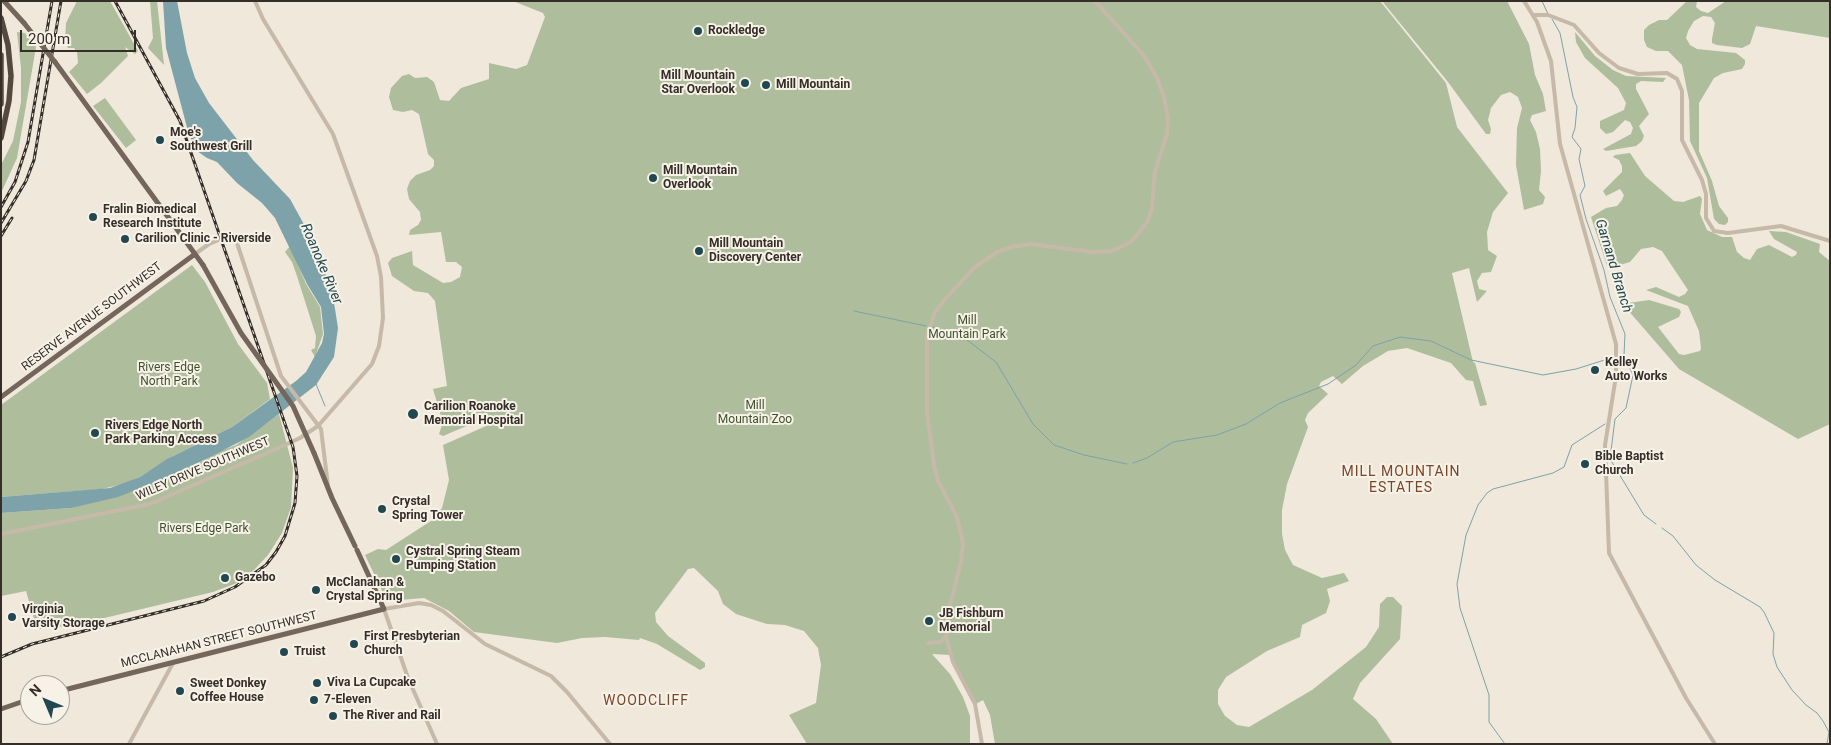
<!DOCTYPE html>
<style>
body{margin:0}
#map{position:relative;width:1831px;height:745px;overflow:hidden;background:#efe8db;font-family:Roboto,sans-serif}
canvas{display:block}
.frame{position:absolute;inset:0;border:2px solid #342d28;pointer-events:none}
.north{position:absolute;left:20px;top:675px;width:50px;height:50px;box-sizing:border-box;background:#f7f2e7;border:1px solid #a9a39b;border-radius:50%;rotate:315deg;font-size:14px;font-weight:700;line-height:20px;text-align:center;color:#342d28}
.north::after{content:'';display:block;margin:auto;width:18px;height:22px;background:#214851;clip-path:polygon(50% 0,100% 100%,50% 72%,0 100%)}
.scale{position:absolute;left:20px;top:30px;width:116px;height:22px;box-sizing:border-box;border:2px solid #342d28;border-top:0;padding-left:6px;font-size:15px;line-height:18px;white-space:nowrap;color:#342d28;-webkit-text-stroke:4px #f7f2e7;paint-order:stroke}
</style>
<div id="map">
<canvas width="1831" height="745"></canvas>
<div class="frame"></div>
<div class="north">N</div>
<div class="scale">200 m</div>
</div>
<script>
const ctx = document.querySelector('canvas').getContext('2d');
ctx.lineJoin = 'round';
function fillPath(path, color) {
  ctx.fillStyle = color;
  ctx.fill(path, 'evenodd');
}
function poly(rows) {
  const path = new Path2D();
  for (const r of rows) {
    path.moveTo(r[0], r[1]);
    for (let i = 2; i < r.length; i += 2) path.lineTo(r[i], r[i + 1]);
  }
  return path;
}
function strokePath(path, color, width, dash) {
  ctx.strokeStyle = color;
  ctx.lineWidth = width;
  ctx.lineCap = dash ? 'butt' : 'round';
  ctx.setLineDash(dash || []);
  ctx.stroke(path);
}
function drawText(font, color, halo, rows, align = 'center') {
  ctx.font = font + ' Roboto,sans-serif';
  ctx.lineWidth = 4;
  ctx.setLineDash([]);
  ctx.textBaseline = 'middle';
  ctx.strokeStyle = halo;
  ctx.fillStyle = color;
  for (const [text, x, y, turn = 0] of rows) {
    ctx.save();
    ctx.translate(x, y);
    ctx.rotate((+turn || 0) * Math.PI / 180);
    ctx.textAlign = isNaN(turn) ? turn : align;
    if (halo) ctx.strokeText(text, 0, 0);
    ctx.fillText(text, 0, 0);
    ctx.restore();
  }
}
fillPath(poly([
 [77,1,110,1,138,51,135,54,125,47,128,56,101,83,87,94,69,72,78,63,77,52,74,48,68,48,65,41,66,23],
 [150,1,157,1,164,65,148,48,153,38],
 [513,1,1380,1,1446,83,1457,127,1508,193,1493,212,1487,232,1488,250,1497,256,1491,272,1482,273,1477,281,1479,289,1487,291,1477,302,1469,268,1452,273,1473,362,1475,363,1487,405,1480,406,1473,381,1466,380,1451,363,1407,348,1388,351,1363,366,1342,384,1333,376,1321,382,1319,386,1328,394,1308,413,1305,420,1308,427,1287,484,1282,510,1282,534,1285,550,1293,565,1322,578,1344,573,1349,581,1327,589,1330,601,1326,613,1302,625,1300,637,1267,651,1226,677,1218,690,1218,704,1225,716,1237,725,1249,727,1312,690,1366,647,1379,627,1380,604,1387,597,1393,597,1402,606,1400,639,1360,683,1353,699,1376,719,1393,744,995,744,990,715,983,700,976,704,951,655,932,654,950,674,963,697,970,716,970,744,807,744,789,715,816,703,821,665,818,648,804,631,785,625,767,624,736,614,723,604,718,591,694,568,688,569,655,613,656,622,668,636,705,663,705,667,700,670,657,644,640,638,639,640,605,637,582,638,557,643,474,632,449,611,424,598,387,601,365,555,378,549,386,550,434,519,442,508,449,480,443,445,493,423,490,416,443,436,439,434,442,425,441,416,433,389,447,386,435,301,428,293,414,291,392,276,388,263,392,258,412,251,413,265,443,283,451,282,460,277,462,267,456,262,446,262,441,232,409,235,410,230,418,225,421,220,420,212,409,199,407,189,410,181,416,175,430,170,434,166,434,160,428,154,419,114,412,110,403,112,393,110,389,97,391,88,402,76,409,74,415,78,427,77,434,82,440,100,449,101,461,88,489,79,489,63,516,69,527,65,545,17,543,13],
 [1382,1,1507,1,1529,44,1535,75,1543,94,1546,111,1532,115,1530,120,1536,132,1540,149,1541,171,1539,190,1545,197,1543,204,1524,210,1516,165,1517,128,1522,108,1518,97,1510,92,1501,95,1491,108,1488,120,1491,129,1490,134,1486,134,1448,82],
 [1687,1,1697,1,1696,7,1701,11,1708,13,1726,1,1830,1,1830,38,1756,26,1750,44,1742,48,1717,45,1712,43,1712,39,1715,23,1711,17,1703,16,1694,21,1688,31,1686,38,1690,45,1697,49,1736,53,1745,60,1745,64,1742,69,1723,73,1714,78,1699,103,1699,151,1712,181,1719,206,1728,218,1728,222,1725,225,1719,224,1714,219,1707,178,1690,141,1689,100,1682,65,1668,51,1656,51,1647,47,1644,40,1644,30,1649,25,1659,20,1667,20],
 [17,32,25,33,36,47,17,158,1,193,1,165,13,141,21,102,21,68],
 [1575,32,1595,56,1613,70,1626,76,1666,78,1663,82,1641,81,1636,84,1636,89,1649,114,1639,126,1644,136,1642,141,1636,146,1606,151,1603,149,1631,134,1633,128,1630,122,1625,120,1613,132,1606,134,1600,128,1600,121,1624,110,1626,103,1618,88,1585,58,1576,42],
 [105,98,136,140,126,148,93,106],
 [1630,153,1645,176,1674,201,1683,202,1700,196,1702,199,1700,214,1707,230,1722,237,1732,237,1737,252,1744,258,1750,260,1757,249,1769,245,1792,257,1796,255,1797,252,1774,239,1769,231,1786,232,1820,244,1819,252,1830,261,1830,424,1798,439,1679,369,1627,309,1628,303,1649,300,1679,309,1681,312,1679,317,1658,327,1679,354,1684,355,1700,351,1701,348,1699,331,1688,306,1646,290,1656,287,1679,297,1685,294,1688,290,1662,251,1653,247,1641,249,1630,262,1613,267,1607,266,1591,217,1606,208,1617,206,1622,200,1624,195,1620,189,1606,196,1603,191,1622,172,1622,166,1619,160,1613,157,1615,155],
 [290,246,306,284,320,307,323,334,315,357,311,350,315,348,316,336,297,276,292,262,285,252],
 [192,265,205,282,238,344,267,383,270,399,232,427,173,456,140,477,123,484,102,489,1,497,1,405],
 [279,414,293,468,291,507,282,533,268,555,254,570,237,583,213,592,75,625,42,629,37,629,26,591,1,596,1,513,71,508,236,445]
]), '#aebd9c');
fillPath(poly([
 [163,1,177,1,187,53,195,78,209,103,253,160,290,199,311,237,331,288,335,309,338,328,334,357,316,385,249,437,212,456,156,482,118,497,71,508,1,513,1,497,110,488,140,477,167,459,232,427,296,381,306,372,322,343,324,334,321,307,307,284,275,218,262,203,237,183,217,162,207,158,197,151,189,135,166,48]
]), '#7da2aa');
strokePath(poly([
 [1542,1,1548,14],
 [1552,19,1560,33,1573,97,1577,107,1575,128,1572,137,1581,149,1579,159,1585,186,1580,195,1586,219,1604,270,1610,297,1625,334,1624,355,1633,375,1626,408,1615,419,1610,459,1644,515,1656,524],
 [854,311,926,326],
 [932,327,963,337,996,362,1033,424,1054,445,1084,455,1127,464],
 [316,384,325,406],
 [1133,463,1147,458,1173,442,1217,435,1246,424,1280,403,1328,384,1356,365,1373,346,1400,337,1431,341,1471,360,1543,375,1576,369,1614,357],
 [1662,528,1673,536,1696,565,1715,580,1760,607,1764,612,1774,633,1773,654,1777,667,1792,690,1806,705,1817,713,1823,721,1829,732,1827,744],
 [1505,744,1489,722,1489,695,1460,608,1457,584,1466,535,1478,505,1487,493,1493,489,1553,473,1564,467,1572,445,1605,424]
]), '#7da2aa', 1);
strokePath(poly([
 [1524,1,1537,22,1551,61,1560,144,1616,344,1616,376,1605,445,1609,553,1686,698,1715,744],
 [1533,15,1548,15,1574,25,1599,53,1619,68,1638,74,1667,73,1677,79,1682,91,1682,140,1702,180,1706,194,1706,218,1714,231,1728,233,1781,226,1830,241],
 [195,254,209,244,226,237,234,239,237,243,281,376,321,429,328,486],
 [1,534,150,504,285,445,300,438,318,426,372,364,379,346,383,318,381,277,377,256,333,134,263,19,255,1],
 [928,643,940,642,946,637],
 [129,744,173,663],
 [437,744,408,678,384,609,419,603,431,605,443,611,485,644,551,676,567,692,610,744],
 [982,744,975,704,953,662,946,637,949,609,961,562,963,544,957,517,938,481,934,465,927,412,927,336,935,312,946,298,975,267,997,252,1012,247,1031,244,1093,252,1112,251,1131,242,1148,221,1152,208,1155,171,1167,134,1168,118,1164,97,1157,78,1145,57,1095,1]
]), '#c6b9a8', 4);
strokePath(poly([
 [4,1,24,23],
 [55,62,203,265],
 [1,397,195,254],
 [314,453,332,498,355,546],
 [60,691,384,609,357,550],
 [1,709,30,699]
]), '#74665a', 5);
strokePath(poly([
 [1,18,8,45,11,76,9,101,1,138],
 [1,55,1,104]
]), '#54483f', 5.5);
const rail = poly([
 [1,207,15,182,28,142,52,1],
 [1,223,26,181,34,160,61,1],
 [1,236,12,218],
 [1,657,32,644,204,601,235,587,266,565,276,552,285,536,295,503,297,476,293,447,180,121,115,1]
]);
strokePath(rail, '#342d28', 3);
strokePath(rail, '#f7f2e7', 1, [4]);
strokePath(poly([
 [24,23,55,62],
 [203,265,241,333,293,406,314,453]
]), '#74665a', 5);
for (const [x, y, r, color] of [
 [698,31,5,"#214851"],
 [745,83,5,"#214851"],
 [766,85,5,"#214851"],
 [160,140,5,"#214851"],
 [653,178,5,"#214851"],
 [93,217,5,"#214851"],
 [125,239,5,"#214851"],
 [699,251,5,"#214851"],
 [1595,370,5,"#214851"],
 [413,414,6,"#214851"],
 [95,433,5,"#214851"],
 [1585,464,5,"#214851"],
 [382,509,5,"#214851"],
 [396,559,5,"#214851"],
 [225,578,5,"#214851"],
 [316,590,5,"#214851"],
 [12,617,5,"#214851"],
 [929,621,5,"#214851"],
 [354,644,5,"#214851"],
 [284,652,5,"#214851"],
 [317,683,5,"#214851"],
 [180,691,5,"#214851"],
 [314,700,5,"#214851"],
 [333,716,5,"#214851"]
]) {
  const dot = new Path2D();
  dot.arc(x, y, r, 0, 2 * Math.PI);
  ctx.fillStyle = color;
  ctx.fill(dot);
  strokePath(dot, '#f7f2e7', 2);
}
drawText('bold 12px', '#342d28', '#f7f2e7', [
 ["Rockledge",708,31],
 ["Mill Mountain",735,76,"right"],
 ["Star Overlook",735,90,"right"],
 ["Mill Mountain",776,85],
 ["Moe's",170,133],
 ["Southwest Grill",170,147],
 ["Mill Mountain",663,171],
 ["Overlook",663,185],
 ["Fralin Biomedical",103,210],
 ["Research Institute",103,224],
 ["Carilion Clinic - Riverside",135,239],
 ["Mill Mountain",709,244],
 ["Discovery Center",709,258],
 ["Kelley",1605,363],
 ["Auto Works",1605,377],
 ["Carilion Roanoke",424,407],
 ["Memorial Hospital",424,421],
 ["Rivers Edge North",105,426],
 ["Park Parking Access",105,440],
 ["Bible Baptist",1595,457],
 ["Church",1595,471],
 ["Crystal",392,502],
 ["Spring Tower",392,516],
 ["Cystral Spring Steam",406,552],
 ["Pumping Station",406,566],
 ["Gazebo",235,578],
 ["McClanahan &",326,583],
 ["Crystal Spring",326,597],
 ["Virginia",22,610],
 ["Varsity Storage",22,624],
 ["JB Fishburn",939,614],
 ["Memorial",939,628],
 ["First Presbyterian",364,637],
 ["Church",364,651],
 ["Truist",294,652],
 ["Viva La Cupcake",327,683],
 ["Sweet Donkey",190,684],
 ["Coffee House",190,698],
 ["7-Eleven",324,700],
 ["The River and Rail",343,716]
], 'left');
drawText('12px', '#342d28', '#f7f2e7', [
 ["RESERVE AVENUE SOUTHWEST",92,317,-37],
 ["WILEY DRIVE SOUTHWEST",203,469,-23],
 ["MCCLANAHAN STREET SOUTHWEST",219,640,-14]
]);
drawText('12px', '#3f502e', '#f7f2e7', [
 ["Mill",967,321],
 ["Mountain Park",967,335],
 ["Rivers Edge",169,368],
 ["North Park",169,382],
 ["Mill",755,406],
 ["Mountain Zoo",755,420],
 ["Rivers Edge Park",204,529]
]);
drawText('italic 14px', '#214851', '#f7f2e7', [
 ["Roanoke River",321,264,67],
 ["Garnand Branch",1613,266,73]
]);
ctx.letterSpacing = '1px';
drawText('14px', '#7b4628', '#f7f2e7', [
 ["MILL MOUNTAIN",1401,472],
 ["ESTATES",1401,488],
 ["WOODCLIFF",646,701]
]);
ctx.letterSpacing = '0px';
</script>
